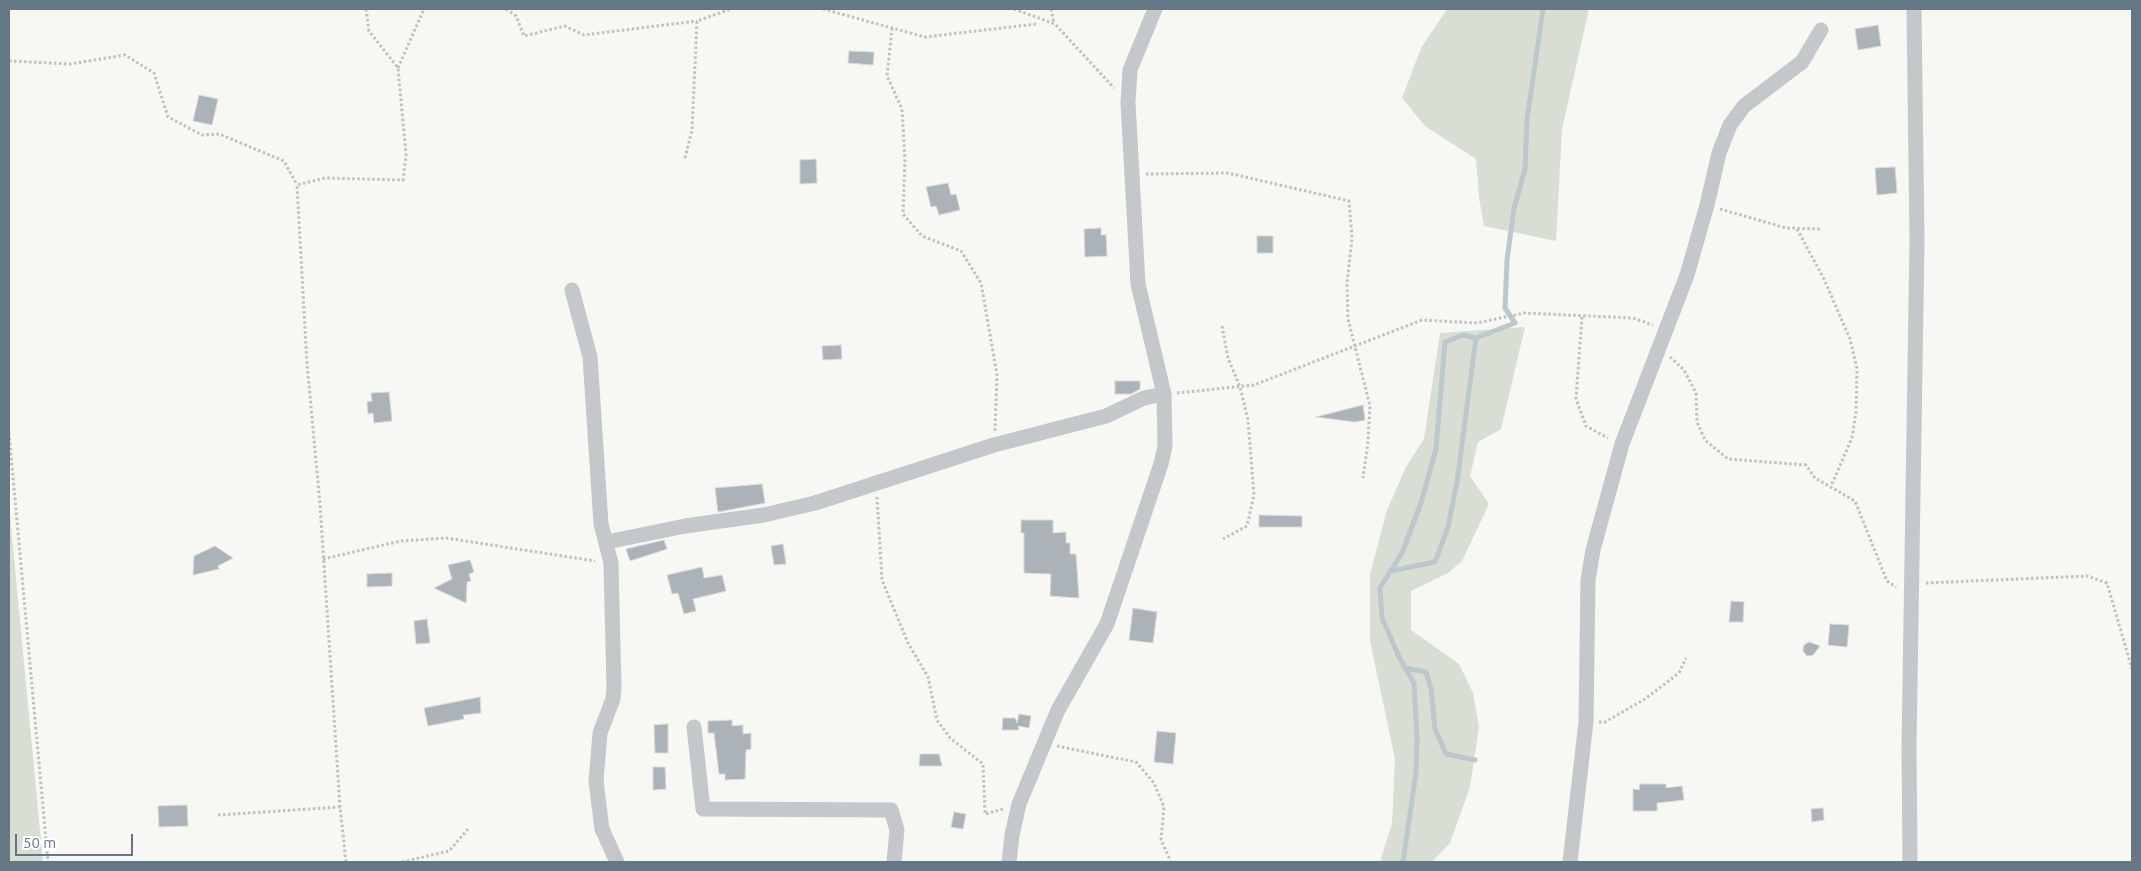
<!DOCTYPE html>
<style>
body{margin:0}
#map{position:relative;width:2141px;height:871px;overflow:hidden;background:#f7f7f3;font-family:Ubuntu,sans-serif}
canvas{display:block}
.frame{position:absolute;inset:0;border:10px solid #657785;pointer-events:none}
.scale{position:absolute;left:15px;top:834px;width:118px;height:22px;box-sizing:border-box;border:2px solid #657785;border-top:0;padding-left:6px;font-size:15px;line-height:18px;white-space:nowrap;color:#657785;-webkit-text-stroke:4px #fff;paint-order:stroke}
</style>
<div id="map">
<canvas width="2141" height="871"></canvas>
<div class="frame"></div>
<div class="scale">50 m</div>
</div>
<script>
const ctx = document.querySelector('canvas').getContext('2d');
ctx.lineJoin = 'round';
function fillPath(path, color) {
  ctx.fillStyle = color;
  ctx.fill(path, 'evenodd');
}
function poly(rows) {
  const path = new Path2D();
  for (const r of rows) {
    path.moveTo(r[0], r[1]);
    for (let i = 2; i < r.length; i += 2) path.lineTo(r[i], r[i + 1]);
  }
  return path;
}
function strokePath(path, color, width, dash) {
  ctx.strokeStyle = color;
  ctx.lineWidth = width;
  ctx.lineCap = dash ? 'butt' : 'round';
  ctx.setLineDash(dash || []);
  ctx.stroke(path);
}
fillPath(poly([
 [1447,9,1589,9,1562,129,1556,241,1484,226,1479,198,1476,159,1425,126,1402,98,1421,48],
 [1525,327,1501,429,1478,442,1470,476,1489,504,1462,561,1448,573,1411,591,1411,630,1459,664,1473,693,1479,727,1470,787,1450,843,1432,862,1380,862,1392,823,1395,759,1370,641,1370,574,1387,510,1406,467,1424,439,1440,333],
 [9,505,43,862,9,862]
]), '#d8ded4');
strokePath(poly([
 [1390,571,1435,562,1448,527,1457,482,1476,338,1515,323,1505,308,1507,260,1514,208,1525,169,1527,120,1543,9],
 [1405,668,1426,672,1431,689,1435,729,1446,754,1475,760],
 [1403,862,1416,773,1417,736,1414,683,1400,659,1382,618,1380,588,1402,553,1421,503,1436,449,1445,342,1463,335,1476,338]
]), '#bcc8cc', 5);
const building = poly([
 [1878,25,1881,46,1858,50,1855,29,1878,25],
 [849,51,874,52,873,65,848,63,849,51],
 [199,95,218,99,212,125,193,121,199,95],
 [816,159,817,183,800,184,800,160,816,159],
 [1895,167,1897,193,1877,195,1875,168,1895,167],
 [948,183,951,195,956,194,960,210,939,215,936,206,931,207,926,187,948,183],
 [1101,228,1101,235,1106,235,1107,256,1085,257,1084,229,1101,228],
 [1257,236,1273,236,1273,253,1257,253,1257,236],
 [841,345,842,359,823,360,822,346,841,345],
 [1115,381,1140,381,1140,389,1131,394,1115,394,1115,381],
 [389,392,392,421,374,423,373,413,368,414,367,402,372,401,371,393,389,392],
 [1363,405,1365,420,1355,422,1316,417,1363,405],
 [762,484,765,503,718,512,715,488,762,484],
 [1259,515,1302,516,1302,527,1259,527,1259,515],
 [1021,520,1053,520,1053,533,1066,532,1066,543,1070,543,1070,554,1076,554,1079,598,1050,596,1051,574,1024,573,1024,533,1021,533,1021,520],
 [664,540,667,549,630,561,626,549,664,540],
 [783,544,786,564,774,565,771,546,783,544],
 [215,546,233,558,218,566,219,569,193,575,194,556,215,546],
 [470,560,474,572,469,574,471,581,467,582,466,603,434,588,452,579,448,565,470,560],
 [702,567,704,578,722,575,726,591,693,599,696,611,684,614,678,593,672,594,667,575,702,567],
 [392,573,392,586,367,587,367,574,392,573],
 [1731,601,1744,602,1743,622,1729,622,1731,601],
 [1133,608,1157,612,1153,643,1129,640,1133,608],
 [427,619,430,643,416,644,414,621,427,619],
 [1830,624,1849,625,1847,647,1828,645,1830,624],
 [1809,642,1820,646,1813,655,1807,656,1803,651,1804,645,1809,642],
 [480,697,481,713,463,715,464,719,428,726,424,708,480,697],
 [1019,714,1031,716,1029,728,1018,726,1019,730,1002,730,1003,718,1015,718,1017,723,1019,714],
 [732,720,732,726,743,725,743,734,751,733,751,749,746,750,745,779,725,780,725,774,719,774,714,733,708,733,708,721,732,720],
 [668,724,668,753,655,753,654,725,668,724],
 [1157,731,1176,733,1173,764,1154,762,1157,731],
 [920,754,939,754,942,766,919,766,920,754],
 [653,767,665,767,666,789,653,790,653,767],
 [1640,784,1666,784,1666,788,1682,786,1684,800,1657,803,1657,811,1633,811,1633,789,1639,790,1640,784],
 [187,805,188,826,159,827,158,806,187,805],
 [1823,808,1824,820,1812,822,1811,809,1823,808],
 [954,812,966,814,963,829,951,827,954,812]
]);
fillPath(building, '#abb3b9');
strokePath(building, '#d8d8d6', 1);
strokePath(poly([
 [506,9,516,16,524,36,565,26,584,35,697,21],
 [823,9,925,37,1036,24],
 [1014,9,1055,24,1114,88],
 [1051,9,1054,23],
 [892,28,887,76,902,109,905,159,903,214,922,236,961,251,981,283,997,375,995,431],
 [9,61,70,64,125,55,154,73,168,117,202,135,219,134,284,161,297,185],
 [398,68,424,9],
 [685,158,692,130,697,21,731,9],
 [1146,174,1228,173,1349,201,1352,238,1347,283,1348,319,1370,406,1368,442,1363,478],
 [1720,209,1786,228,1821,229],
 [1797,229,1824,279,1850,339,1857,369,1856,412,1852,438,1831,486],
 [1582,317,1576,399,1586,426,1608,438],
 [1222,326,1228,358,1240,387,1248,420,1254,495,1247,526,1223,539],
 [1670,357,1684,370,1696,393,1697,422,1705,440,1728,459,1806,465,1815,478,1855,501,1887,581,1896,587],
 [1177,393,1254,385,1422,320,1477,323,1524,313,1633,318,1653,325],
 [9,433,48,862],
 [877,497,882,580,908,643,928,677,937,720,950,738,983,764,985,814,1003,809],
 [323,559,401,541,446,538,595,561],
 [1926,583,2087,576,2107,583,2132,669],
 [1599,722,1605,722,1645,699,1679,673,1686,658],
 [1057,746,1136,762,1154,783,1164,807,1161,840,1171,862],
 [218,815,340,807],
 [346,862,340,807,320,504,307,364,297,185,325,178,403,180,406,155,398,68,369,31,366,9],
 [402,862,449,851,468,829]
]), '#bec0c2', 3, [2.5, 2.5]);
strokePath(poly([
 [572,290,590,357,601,524,611,563,614,687,613,699,600,733,596,781,602,829,617,862],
 [607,542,685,526,764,515,815,503,994,445,1106,416,1144,398,1164,394],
 [694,727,703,809,891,810,897,830,894,862],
 [1009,862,1012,835,1019,804,1058,710,1107,624,1161,464,1165,446,1164,394,1138,284,1128,103,1130,70,1155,9],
 [1570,862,1586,722,1588,580,1593,550,1622,444,1687,275,1707,205,1719,153,1730,125,1744,106,1802,62,1821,30],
 [1910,862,1909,747,1917,241,1914,9]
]), '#c4c8cb', 15);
</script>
